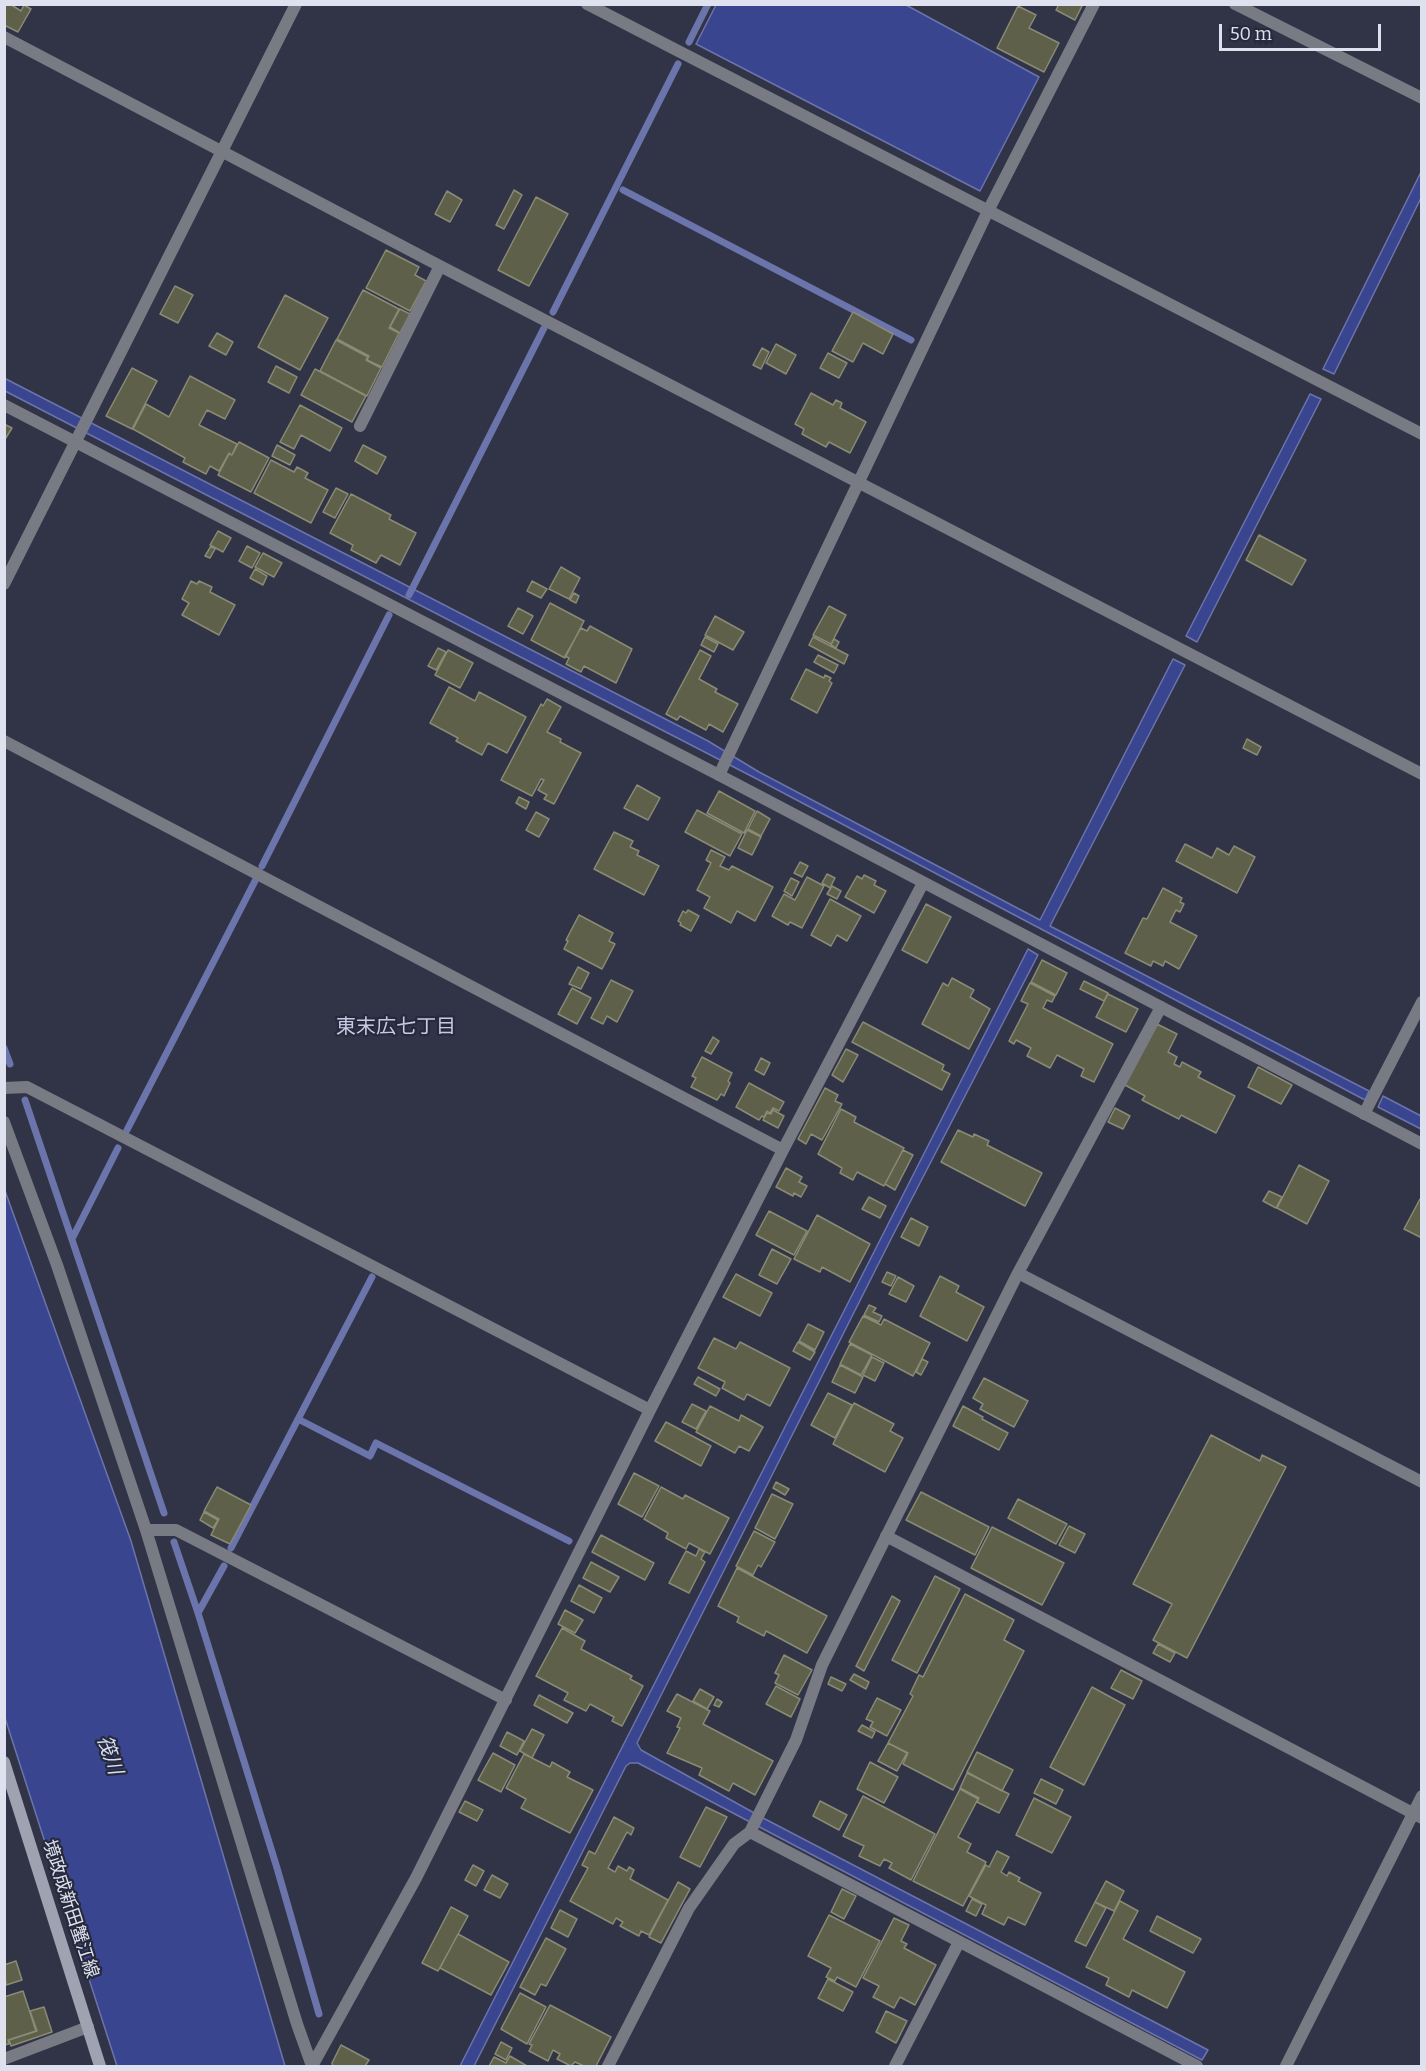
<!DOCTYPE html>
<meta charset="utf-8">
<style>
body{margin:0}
#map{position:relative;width:1426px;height:2071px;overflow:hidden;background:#303446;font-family:Bitter,serif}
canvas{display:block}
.frame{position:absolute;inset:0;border:6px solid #dfe2ee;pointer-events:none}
.scale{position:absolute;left:1219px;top:24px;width:162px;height:27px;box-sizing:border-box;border:3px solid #dfe2ee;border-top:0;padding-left:8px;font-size:18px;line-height:21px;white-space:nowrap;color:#dfe2ee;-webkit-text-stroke:4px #262a3c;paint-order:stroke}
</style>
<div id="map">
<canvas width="1426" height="2071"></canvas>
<div class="frame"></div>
<div class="scale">50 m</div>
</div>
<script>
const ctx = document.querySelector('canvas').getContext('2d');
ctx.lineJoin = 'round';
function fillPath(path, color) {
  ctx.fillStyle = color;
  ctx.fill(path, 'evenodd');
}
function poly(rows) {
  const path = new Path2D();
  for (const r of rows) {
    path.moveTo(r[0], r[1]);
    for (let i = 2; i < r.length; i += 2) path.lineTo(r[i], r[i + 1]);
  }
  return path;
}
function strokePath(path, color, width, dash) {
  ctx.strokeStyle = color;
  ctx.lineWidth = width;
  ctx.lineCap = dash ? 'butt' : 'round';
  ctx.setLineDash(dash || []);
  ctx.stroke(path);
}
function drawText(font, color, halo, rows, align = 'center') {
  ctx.font = font + ' Bitter,"Noto Sans JP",serif';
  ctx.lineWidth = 4.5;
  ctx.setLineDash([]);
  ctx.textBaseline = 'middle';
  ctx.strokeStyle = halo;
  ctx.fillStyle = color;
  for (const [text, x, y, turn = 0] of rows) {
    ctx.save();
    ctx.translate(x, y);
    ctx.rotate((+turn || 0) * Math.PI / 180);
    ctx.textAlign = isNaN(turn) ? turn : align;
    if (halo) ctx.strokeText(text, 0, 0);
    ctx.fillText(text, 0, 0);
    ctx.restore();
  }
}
const water = poly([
 [716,5,906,5,1039,77,980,191,696,44,716,5],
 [1421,172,1421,198,1334,374,1323,369,1421,172],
 [4,378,708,741,759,772,1040,920,1173,659,1185,665,1050,926,1369,1091,1365,1100,755,778,5,391,4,378],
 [1310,394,1321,399,1197,642,1186,636,1310,394],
 [1028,949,1038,955,892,1237,637,1743,641,1750,765,1819,1208,2050,1202,2060,638,1763,630,1763,626,1766,474,2066,460,2066,1028,949],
 [1383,1096,1421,1116,1421,1129,1378,1107,1383,1096],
 [4,1188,131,1541,285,2066,117,2066,5,1718,4,1188]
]);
fillPath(water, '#3a4590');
strokePath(water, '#6c74ac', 1.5);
strokePath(poly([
 [689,42,708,4],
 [623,190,911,340],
 [553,312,678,64],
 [409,595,544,328],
 [262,866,389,615],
 [4,1048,10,1064],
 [25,1100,164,1513],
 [127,1130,255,881],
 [73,1237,118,1148],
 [298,1419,370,1456,376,1443,569,1541],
 [174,1542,198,1613,277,1868,319,2014],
 [231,1548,372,1277],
 [198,1613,224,1566]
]), '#6c74ac', 7);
const building = poly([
 [4,4,10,4,21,11,24,5,31,9,18,32,4,25,4,4],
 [1059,4,1083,4,1075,20,1056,10,1059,4],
 [1018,6,1036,15,1029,28,1059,43,1044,72,997,48,1018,6],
 [514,190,522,195,504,229,496,225,514,190],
 [447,191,462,200,450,222,435,214,447,191],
 [536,197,568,214,529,286,498,270,536,197],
 [386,250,419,267,415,275,426,281,410,311,366,288,386,250],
 [175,286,193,295,178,323,160,314,175,286],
 [363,290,399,309,389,328,399,333,382,367,367,360,369,356,337,339,363,290],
 [285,295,328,318,300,370,258,347,285,295],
 [400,309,410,314,400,333,390,327,400,309],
 [853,312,893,334,883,354,863,343,853,362,832,351,853,312],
 [217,333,233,342,226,355,209,346,217,333],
 [336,340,368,357,366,360,381,368,367,396,320,371,336,340],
 [776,344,796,355,786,374,766,363,776,344],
 [762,348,769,352,761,369,753,365,762,348],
 [828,353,847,363,839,378,820,368,828,353],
 [276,366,297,377,289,393,268,382,276,366],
 [132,368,157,381,132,429,106,416,132,368],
 [315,369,366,396,352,422,301,395,315,369],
 [190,376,235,400,225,419,207,410,199,425,237,444,232,455,229,453,219,471,210,466,206,474,183,462,185,458,133,429,146,404,169,417,190,376],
 [811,393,833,405,836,400,842,403,840,408,866,422,850,453,829,442,826,447,802,434,804,429,795,424,811,393],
 [300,405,342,428,330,451,301,435,294,449,280,442,300,405],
 [4,424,12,428,4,441,4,424],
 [239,442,269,458,251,492,218,475,229,454,232,455,239,442],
 [277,445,295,455,290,465,272,456,277,445],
 [363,445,386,457,377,474,355,461,363,445],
 [271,460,294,472,297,467,308,473,305,478,328,490,311,523,254,493,271,460],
 [336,488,348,494,335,518,323,512,336,488],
 [351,494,391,515,389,519,416,533,400,565,381,555,376,563,351,550,353,545,330,533,351,494],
 [218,531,231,538,223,552,210,545,218,531],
 [1259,535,1306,560,1292,585,1246,560,1259,535],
 [211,546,215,549,210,558,205,556,211,546],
 [247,546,260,553,252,568,239,561,247,546],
 [263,553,282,563,274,577,255,567,263,553],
 [561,567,580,578,569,599,549,589,561,567],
 [255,569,267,576,263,585,250,578,255,569],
 [191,581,197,584,199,581,212,587,210,592,235,605,219,635,182,615,189,603,182,599,191,581],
 [532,581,547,589,541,598,527,591,532,581],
 [574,593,579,596,576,603,570,600,574,593],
 [550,603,584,621,565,658,531,640,550,603],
 [829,606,846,615,831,644,813,635,829,606],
 [518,608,533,616,523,634,508,626,518,608],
 [715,616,744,632,733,650,705,635,715,616],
 [590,626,632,649,616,683,584,666,581,672,566,664,569,658,565,656,581,628,587,631,590,626],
 [705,637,718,644,714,652,701,645,705,637],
 [813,637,848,655,844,664,809,645,813,637],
 [834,639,839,642,836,648,831,645,834,639],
 [438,648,446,652,436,670,428,666,438,648],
 [448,650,473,663,460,688,435,675,448,650],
 [700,650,711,656,699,679,717,689,715,692,738,704,723,732,709,724,706,730,680,716,677,720,666,714,700,650],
 [818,655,838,665,834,673,814,662,818,655],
 [806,669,824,678,825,675,831,678,829,681,832,683,817,713,791,699,806,669],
 [449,687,475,701,479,692,526,717,507,753,488,743,482,755,456,741,458,738,430,723,449,687],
 [547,699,561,707,547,732,561,739,560,742,581,753,554,804,544,799,547,795,538,790,544,780,541,779,532,796,501,780,541,704,543,706,547,699],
 [1247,739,1261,747,1257,755,1243,748,1247,739],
 [637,785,660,798,648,820,624,808,637,785],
 [719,791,755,811,744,833,707,813,719,791],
 [519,797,529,802,526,809,516,803,519,797],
 [697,810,742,834,730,856,685,832,697,810],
 [757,811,770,819,761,836,748,829,757,811],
 [536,812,549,819,539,837,526,830,536,812],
 [747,830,761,837,752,855,738,848,747,830],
 [614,832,633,841,630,847,639,851,637,855,659,866,644,895,594,869,614,832],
 [1185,844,1212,858,1217,848,1229,855,1234,846,1255,857,1237,893,1176,861,1185,844],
 [711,850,725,857,720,866,729,870,732,866,773,887,755,921,737,911,731,923,704,908,710,897,697,890,711,863,706,860,711,850],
 [800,862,808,866,802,877,794,873,800,862],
 [827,874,835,878,830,888,822,883,827,874],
 [864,875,876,881,874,885,886,891,874,913,845,897,857,876,862,879,864,875],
 [807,877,824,886,802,928,790,922,788,925,772,916,784,894,795,900,807,877],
 [791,878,799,882,792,896,784,891,791,878],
 [832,886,841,891,837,899,827,894,832,886],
 [1163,888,1182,898,1180,902,1184,904,1180,912,1176,910,1170,922,1197,936,1179,969,1165,961,1163,966,1153,961,1151,966,1125,953,1143,918,1147,919,1163,888],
 [830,899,861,916,847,941,837,935,831,946,811,935,830,899],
 [926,904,951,917,927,963,902,950,926,904],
 [688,910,699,916,691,931,680,925,681,923,678,921,683,911,686,913,688,910],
 [579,915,613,933,609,941,615,944,602,969,564,949,568,941,566,940,579,915],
 [1042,960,1067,973,1056,995,1031,982,1042,960],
 [578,967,589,973,581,989,569,984,578,967],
 [952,978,974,990,970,997,990,1009,969,1049,922,1024,943,983,948,986,952,978],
 [611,980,633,991,617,1022,607,1016,603,1024,591,1018,611,980],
 [1084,981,1108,993,1104,1001,1080,989,1084,981],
 [1030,983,1055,996,1052,1002,1047,1000,1043,1008,1113,1044,1094,1082,1081,1076,1084,1069,1057,1055,1050,1068,1027,1056,1031,1048,1016,1040,1014,1044,1009,1041,1028,1004,1021,1001,1030,983],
 [572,988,591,998,577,1024,558,1014,572,988],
 [1108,994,1138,1009,1126,1032,1096,1017,1108,994],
 [863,1022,944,1065,942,1070,950,1074,942,1090,852,1042,863,1022],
 [1157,1024,1177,1034,1168,1052,1177,1057,1174,1064,1180,1067,1182,1062,1201,1072,1198,1077,1235,1096,1216,1133,1181,1115,1179,1119,1142,1100,1145,1096,1125,1085,1157,1024],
 [713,1037,719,1041,711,1054,705,1051,713,1037],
 [846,1049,858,1055,843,1082,832,1075,846,1049],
 [702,1057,732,1073,728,1081,730,1083,724,1096,721,1094,717,1100,691,1087,696,1078,692,1076,702,1057],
 [761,1058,770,1063,764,1075,755,1070,761,1058],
 [1258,1067,1292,1085,1281,1104,1248,1087,1258,1067],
 [749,1083,784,1102,779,1111,773,1108,770,1113,767,1111,764,1117,762,1116,759,1120,736,1107,749,1083],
 [825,1088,838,1095,835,1101,842,1104,822,1140,811,1134,806,1144,798,1139,825,1088],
 [1115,1108,1130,1116,1123,1129,1108,1122,1115,1108],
 [841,1109,856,1117,854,1122,904,1148,884,1186,857,1172,853,1180,840,1173,842,1168,818,1154,841,1109],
 [773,1110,784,1116,778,1128,763,1120,767,1113,771,1114,773,1110],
 [958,1130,973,1137,974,1134,989,1141,987,1145,1042,1173,1025,1206,941,1162,958,1130],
 [903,1150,913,1155,895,1190,885,1184,903,1150],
 [1299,1165,1329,1181,1307,1224,1277,1208,1299,1165],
 [786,1168,802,1177,799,1182,807,1186,801,1197,794,1193,793,1196,776,1187,786,1168],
 [1269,1191,1282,1197,1276,1208,1263,1201,1269,1191],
 [869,1197,886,1206,880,1218,862,1209,869,1197],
 [1420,1199,1422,1200,1422,1238,1404,1229,1420,1199],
 [769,1211,807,1231,794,1255,756,1235,769,1211],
 [817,1215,870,1244,850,1282,822,1267,820,1272,794,1259,817,1215],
 [911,1218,928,1227,919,1246,901,1237,911,1218],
 [772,1249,791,1259,777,1284,759,1275,772,1249],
 [887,1272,896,1276,891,1286,882,1282,887,1272],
 [736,1274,772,1293,760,1316,723,1297,736,1274],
 [940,1276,959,1286,956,1292,984,1307,967,1341,920,1316,940,1276],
 [898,1277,914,1286,906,1302,889,1294,898,1277],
 [869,1305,876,1308,873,1312,882,1316,879,1322,864,1315,869,1305],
 [863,1316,881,1325,884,1319,930,1343,913,1376,849,1342,863,1316],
 [808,1324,824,1332,815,1350,799,1341,808,1324],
 [714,1338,736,1349,740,1342,790,1368,770,1406,747,1394,744,1400,722,1388,725,1382,698,1368,714,1338],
 [798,1342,815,1352,810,1360,793,1351,798,1342],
 [850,1344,872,1355,861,1375,840,1364,850,1344],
 [872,1357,884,1363,875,1381,863,1375,872,1357],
 [922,1359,928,1362,921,1375,916,1372,922,1359],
 [840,1365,863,1377,855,1393,832,1382,840,1365],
 [698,1377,720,1389,716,1396,694,1384,698,1377],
 [984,1378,1028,1401,1014,1427,980,1409,983,1404,973,1398,984,1378],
 [828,1393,852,1405,835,1438,811,1425,828,1393],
 [854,1403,894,1424,890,1431,903,1438,885,1472,833,1444,854,1403],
 [692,1404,706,1411,696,1429,682,1422,692,1404],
 [710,1406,739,1421,741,1415,763,1427,749,1451,739,1446,735,1453,696,1432,710,1406],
 [963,1406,983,1417,982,1419,1008,1433,999,1450,953,1426,963,1406],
 [666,1422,711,1446,701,1466,655,1441,666,1422],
 [1211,1435,1260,1461,1262,1455,1286,1467,1187,1658,1153,1640,1172,1604,1133,1584,1211,1435],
 [634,1473,659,1486,642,1517,618,1504,634,1473],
 [776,1482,789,1489,785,1495,773,1488,776,1482],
 [217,1487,251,1505,230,1544,211,1535,219,1519,204,1511,217,1487],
 [661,1487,683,1499,685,1495,729,1518,710,1554,689,1543,686,1549,666,1538,668,1533,644,1519,661,1487],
 [921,1492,989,1527,975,1555,906,1520,921,1492],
 [772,1494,793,1504,775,1539,755,1528,772,1494],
 [1018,1499,1067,1524,1056,1544,1008,1518,1018,1499],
 [204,1512,218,1520,213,1528,200,1520,204,1512],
 [1069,1526,1085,1534,1075,1553,1059,1545,1069,1526],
 [992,1527,1064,1563,1042,1605,971,1568,992,1527],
 [754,1531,775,1542,761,1567,758,1565,753,1575,736,1566,754,1531],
 [601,1535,654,1563,645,1580,592,1552,601,1535],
 [699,1549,705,1552,701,1559,705,1562,689,1593,669,1583,686,1551,696,1556,699,1549],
 [591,1562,619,1577,610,1592,583,1578,591,1562],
 [737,1568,827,1616,807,1653,766,1631,764,1636,737,1622,739,1617,718,1606,737,1568],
 [935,1576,960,1589,917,1673,892,1660,935,1576],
 [579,1585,602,1598,594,1613,571,1601,579,1585],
 [965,1594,1014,1620,1004,1640,1024,1651,953,1790,903,1764,908,1753,888,1743,913,1696,910,1694,919,1675,923,1677,965,1594],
 [892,1596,900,1601,864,1671,856,1666,892,1596],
 [565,1610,583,1620,575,1633,558,1624,565,1610],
 [562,1628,585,1641,581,1649,632,1676,630,1679,643,1686,622,1726,612,1721,614,1717,590,1704,586,1711,564,1700,568,1693,536,1676,562,1628],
 [1158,1644,1175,1653,1170,1662,1153,1653,1158,1644],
 [784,1655,812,1670,798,1695,775,1683,779,1675,775,1673,784,1655],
 [1121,1670,1142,1681,1133,1699,1111,1688,1121,1670],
 [854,1674,869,1682,866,1689,850,1680,854,1674],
 [831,1677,846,1684,842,1691,828,1684,831,1677],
 [776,1686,800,1699,791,1717,766,1704,776,1686],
 [1092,1687,1125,1705,1084,1785,1050,1767,1092,1687],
 [700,1689,714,1697,707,1709,693,1701,700,1689],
 [677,1694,710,1711,703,1724,773,1761,755,1795,733,1783,729,1791,699,1775,702,1768,667,1753,680,1728,677,1727,681,1718,667,1711,677,1694],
 [539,1695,573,1713,567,1723,534,1705,539,1695],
 [877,1698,901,1710,887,1736,870,1727,873,1722,866,1719,877,1698],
 [717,1699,722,1702,719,1707,714,1705,717,1699],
 [862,1725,875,1732,872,1738,858,1731,862,1725],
 [532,1729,544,1735,532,1758,520,1751,532,1729],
 [507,1732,524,1741,517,1755,500,1746,507,1732],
 [888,1743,907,1753,897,1771,878,1761,888,1743],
 [977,1752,1013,1770,1002,1791,967,1772,977,1752],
 [493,1753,515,1765,501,1792,478,1780,493,1753],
 [524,1754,550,1767,552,1762,570,1772,567,1777,593,1790,570,1833,521,1808,526,1799,506,1788,524,1754],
 [870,1762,898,1777,884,1803,857,1789,870,1762],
 [967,1773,1009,1794,999,1813,977,1802,979,1798,960,1788,967,1773],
 [1041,1779,1063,1790,1056,1804,1034,1793,1041,1779],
 [960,1789,978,1799,958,1837,971,1844,967,1852,986,1862,963,1906,913,1881,960,1789],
 [863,1796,935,1834,911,1880,889,1868,892,1863,884,1859,880,1866,859,1856,864,1846,843,1836,863,1796],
 [1034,1798,1071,1817,1052,1853,1016,1835,1034,1798],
 [465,1801,483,1810,477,1821,459,1812,465,1801],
 [820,1801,847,1815,839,1830,813,1816,820,1801],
 [706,1807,727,1817,700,1867,680,1857,706,1807],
 [614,1817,634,1828,631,1835,627,1832,608,1868,615,1872,618,1866,627,1871,629,1867,634,1870,630,1879,668,1900,649,1935,641,1931,639,1936,620,1926,623,1922,616,1918,613,1924,570,1901,588,1868,582,1865,589,1851,595,1854,614,1817],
 [997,1851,1009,1857,1001,1872,1007,1876,1009,1872,1020,1878,1018,1881,1041,1893,1025,1925,1008,1917,1004,1925,982,1914,986,1905,969,1896,986,1865,989,1867,997,1851],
 [473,1865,484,1871,476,1886,465,1880,473,1865],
 [492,1875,508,1884,500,1898,484,1890,492,1875],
 [1106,1881,1124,1891,1114,1911,1095,1902,1106,1881],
 [678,1882,690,1889,661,1943,649,1937,678,1882],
 [842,1889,856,1896,844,1919,831,1912,842,1889],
 [972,1899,982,1904,976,1916,966,1911,972,1899],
 [1120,1901,1138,1911,1123,1939,1185,1972,1167,2008,1132,1990,1129,1997,1106,1985,1109,1978,1086,1967,1120,1901],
 [1095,1902,1106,1908,1086,1946,1075,1941,1095,1902],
 [451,1907,468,1916,438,1971,422,1963,451,1907],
 [560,1910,577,1919,568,1937,551,1928,560,1910],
 [829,1915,880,1941,856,1987,837,1977,835,1981,826,1977,831,1968,808,1956,829,1915],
 [1157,1916,1201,1939,1193,1953,1150,1931,1157,1916],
 [894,1918,909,1925,901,1941,907,1944,904,1948,936,1965,915,2005,900,1997,894,2008,873,1997,879,1986,863,1978,894,1918],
 [458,1934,509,1962,491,1995,440,1968,458,1934],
 [546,1938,566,1949,546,1986,541,1984,535,1995,520,1987,546,1938],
 [16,1961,22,1980,6,1985,4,1965,16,1961],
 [828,1979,853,1992,843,2011,818,1998,828,1979],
 [23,1991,36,2031,8,2040,9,2044,4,2045,4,1997,23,1991],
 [520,1993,546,2007,527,2044,501,2029,520,1993],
 [550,2005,611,2037,596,2066,584,2066,575,2062,571,2066,557,2059,560,2054,553,2050,548,2061,529,2051,532,2045,529,2044,550,2005],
 [44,2007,52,2032,11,2046,9,2040,37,2031,30,2011,44,2007],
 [886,2011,907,2021,896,2043,876,2032,886,2011],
 [501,2042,512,2048,506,2060,495,2054,501,2042],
 [341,2045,369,2060,365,2066,333,2066,332,2063,341,2045],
 [510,2056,527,2066,489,2066,494,2057,506,2063,510,2056]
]);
fillPath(building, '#5f604a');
strokePath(building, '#8a8b75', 1.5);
strokePath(poly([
 [587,4,1422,434],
 [1235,4,1422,98],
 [4,37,440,266,1422,774],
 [360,426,440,266],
 [4,584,296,4],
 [4,741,783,1150],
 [719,775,988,211,1094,4],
 [4,1088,27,1087,650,1410],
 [1364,1114,1422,1002],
 [4,1122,57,1265,146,1530,297,2024,312,2066],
 [1018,1273,1422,1482],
 [146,1530,176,1530,506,1700],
 [886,1536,1422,1818],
 [750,1832,1197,2066],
 [4,2059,88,2027],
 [312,2066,416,1878,650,1410,783,1150,923,883],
 [608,2066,689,1908,734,1844,750,1832,796,1740,822,1665,1018,1273,1161,1007],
 [895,2066,959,1942],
 [1286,2066,1422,1796]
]), '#787b84', 12);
strokePath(poly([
 [4,405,719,775,1422,1144]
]), '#787b84', 12);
strokePath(poly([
 [4,1762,100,2066]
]), '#9ea2b1', 12);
drawText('18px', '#dfe2ee', '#262a3c', [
 ["境政成新田蟹江線",70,1909,72]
]);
drawText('20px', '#c4cae2', '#262a3c', [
 ["東末広七丁目",396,1027]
]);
drawText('italic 20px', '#d7dcf2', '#262a3c', [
 ["筏川",109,1755,71]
]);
</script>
